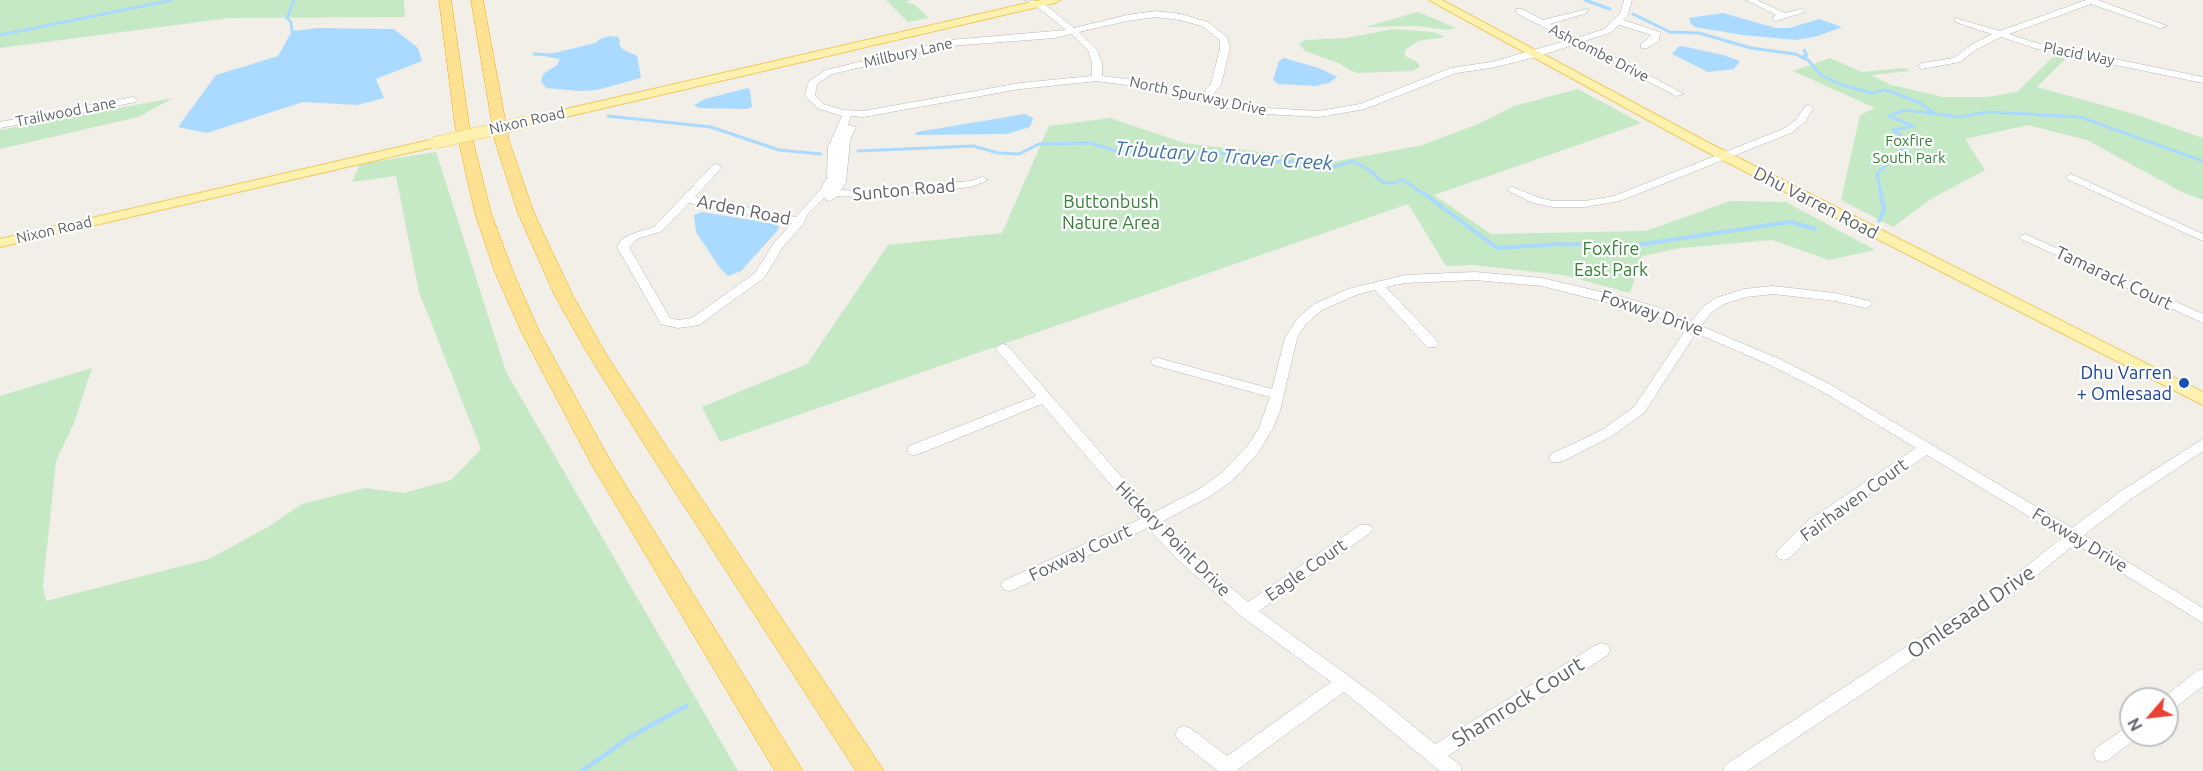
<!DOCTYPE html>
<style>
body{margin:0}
#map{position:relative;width:2203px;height:771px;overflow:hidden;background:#f1efe8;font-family:Ubuntu,sans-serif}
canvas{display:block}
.north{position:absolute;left:2119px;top:687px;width:60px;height:60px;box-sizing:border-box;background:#fff;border:2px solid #bfc1c3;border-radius:50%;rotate:242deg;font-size:16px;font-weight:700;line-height:24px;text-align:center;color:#5f6368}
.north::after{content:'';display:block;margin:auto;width:21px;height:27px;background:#ea4335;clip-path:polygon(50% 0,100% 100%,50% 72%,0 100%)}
</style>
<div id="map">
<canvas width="2203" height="771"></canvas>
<div class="north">N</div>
</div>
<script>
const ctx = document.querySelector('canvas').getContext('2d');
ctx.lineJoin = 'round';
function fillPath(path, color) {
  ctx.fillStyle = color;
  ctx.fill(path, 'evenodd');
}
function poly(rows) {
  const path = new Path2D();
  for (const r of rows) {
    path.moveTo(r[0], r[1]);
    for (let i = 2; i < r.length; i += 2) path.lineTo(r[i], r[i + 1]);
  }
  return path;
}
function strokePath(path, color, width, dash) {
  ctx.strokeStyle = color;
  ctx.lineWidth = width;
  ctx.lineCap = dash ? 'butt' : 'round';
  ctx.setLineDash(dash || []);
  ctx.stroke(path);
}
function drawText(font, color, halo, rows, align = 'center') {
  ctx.font = font + ' Ubuntu,sans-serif';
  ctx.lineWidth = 4.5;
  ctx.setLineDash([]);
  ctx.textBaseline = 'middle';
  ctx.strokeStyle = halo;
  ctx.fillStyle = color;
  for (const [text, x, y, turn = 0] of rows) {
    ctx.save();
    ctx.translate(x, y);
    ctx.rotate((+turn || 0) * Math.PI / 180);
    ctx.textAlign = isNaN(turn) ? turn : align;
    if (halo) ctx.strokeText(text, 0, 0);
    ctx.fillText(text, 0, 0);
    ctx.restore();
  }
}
fillPath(poly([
 [0,0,404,0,405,17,229,18,0,48],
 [886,0,909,0,907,3,914,4,929,18,908,22],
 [1418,12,1456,28,1448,30,1418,26,1365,27],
 [1393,29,1434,32,1445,37,1418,41,1405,50,1405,56,1417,62,1420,67,1412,71,1356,73,1338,63,1305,51,1299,44,1305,40,1346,38],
 [2055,55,2067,57,2037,87,2134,114,2203,138,2203,200,2182,192,2087,140,2028,125,1965,139,1985,170,1931,199,1893,227,1841,200,1860,115,1875,108,1793,71,1830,58,1862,72,1904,68,1910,71,1870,75,1891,85,1943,97,1987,97,2017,92],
 [1578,89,1641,123,1434,195,1491,234,1646,231,1730,201,1786,202,1875,250,1829,260,1772,240,1681,248,1642,256,1630,293,1563,275,1473,265,1446,266,1408,204,720,442,702,407,807,364,888,245,1002,233,1049,126,1110,118,1184,143,1338,161,1423,145,1478,124,1514,106],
 [173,98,138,117,0,149,0,130],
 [436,152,506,372,738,771,0,771,0,396,92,368,74,423,56,461,43,586,46,601,209,559,268,527,302,504,365,488,404,493,451,480,481,449,419,292,396,176,352,182,360,164]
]), '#c5e8c5');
fillPath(poly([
 [1723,13,1776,28,1789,28,1819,19,1842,27,1818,36,1796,40,1743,35,1695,27,1691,24,1689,18],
 [318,28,394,29,418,48,422,61,376,79,384,98,357,105,303,102,207,133,178,127,216,75,278,56,292,31],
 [609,36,618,37,620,40,619,45,624,50,637,56,641,78,597,90,578,91,546,88,541,81,543,74,557,65,560,59,547,57,546,55,595,43,600,39],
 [1682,46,1723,55,1740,61,1734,69,1708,72,1672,54,1678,47],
 [1284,58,1319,68,1337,77,1329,83,1316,86,1278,84,1273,80,1279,61],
 [748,88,750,90,752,107,747,109,699,108,694,105,705,99],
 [1025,114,1033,118,1030,127,1007,134,915,135,917,132],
 [702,212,775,224,779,226,778,230,741,271,728,276,720,268,696,232,694,215]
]), '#aadaff');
strokePath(poly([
 [294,0,287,18,291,22,292,31,295,32],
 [1585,0,1610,9],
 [1633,14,1670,32,1699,33,1751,48,1795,54,1808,60,1821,75,1842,85,1872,93,1884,90,1895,93,1920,103,1934,113],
 [0,35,172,0],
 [534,54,551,55],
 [1802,57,1807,55,1804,50],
 [608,116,711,127,779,150,821,154],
 [858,151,973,146,998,153,1019,154,1039,144,1090,143,1120,152,1240,154,1260,160,1308,163,1331,168,1353,161,1369,170,1384,183,1395,183,1402,179,1425,195],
 [1881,195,1877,174,1911,142,1893,130,1913,126,1889,116,1905,110,1960,117,1989,112,2080,117,2203,161]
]), '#aadaff', 3);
strokePath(poly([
 [1423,193,1497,248,1560,244,1630,246,1790,222,1815,229],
 [1879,221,1884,209,1881,193]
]), '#aadaff', 4);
strokePath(poly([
 [582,771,630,737,686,706]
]), '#aadaff', 4.5);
const minor = poly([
 [1025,0,1042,2,1074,28,1127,15,1156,11,1181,14,1208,22,1227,37,1230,48,1221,85,1210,98,1265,108,1319,111,1360,104,1451,68,1491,62,1569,40,1516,13,1516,9,1522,9,1543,20,1587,9,1587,13,1550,24,1577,38,1604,29,1620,14,1624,0,1632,0,1628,15,1623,20,1660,32,1659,41,1647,48,1641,48,1641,44,1652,35,1619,25,1610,33,1584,41,1684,94,1676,96,1576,44,1536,57,1491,68,1456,73,1365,109,1319,117,1265,114,1231,109,1150,88,1097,81,1020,89,863,117,851,116,848,125,856,127,850,140,846,182,841,190,858,191,970,181,983,177,988,180,971,187,858,197,837,196,830,201,826,200,825,197,807,215,804,223,783,247,764,278,699,325,678,328,661,324,617,247,621,240,629,235,654,227,713,165,717,164,722,167,695,197,796,217,820,190,827,178,828,147,842,116,817,108,805,95,809,81,826,70,950,40,1066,30,1036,6,1025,0],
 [1156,17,1180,20,1202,26,1220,40,1220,48,1211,84,1201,95,1150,82,1102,76,1102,63,1097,50,1079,32,1127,21,1156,17],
 [1071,34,1088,50,1092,63,1092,76,1020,83,863,111,843,110,823,104,815,95,817,84,832,74,950,46,1055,38,1071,34],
 [689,203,792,223,774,243,755,273,692,318,678,320,670,318,629,247,637,239,662,231,689,203],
 [1746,0,1757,0,1785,13,1801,9,1805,12,1776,21,1772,18,1776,15,1746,0],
 [2086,0,2098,0,2167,26,2160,28,2091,4,2009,34,2036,43,2203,77,2203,83,2034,48,2001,37,1977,49,1960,62,1922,69,1917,66,1922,63,1954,58,1971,45,1992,34,1955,22,1955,18,2000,31,2086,0],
 [133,97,138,100,136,102,0,128,0,122,133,97],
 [1808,105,1813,108,1805,122,1791,133,1620,201,1585,207,1553,207,1533,203,1507,190,1512,187,1540,198,1553,201,1585,201,1614,196,1783,129,1796,120,1805,106,1808,105],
 [2071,174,2203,234,2203,241,2067,179,2066,177,2071,174],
 [2025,234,2203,314,2203,323,2021,239,2019,237,2025,234],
 [1475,272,1542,278,1623,297,1657,307,1691,322,1704,306,1716,298,1744,289,1773,286,1835,293,1870,301,1872,304,1866,308,1835,301,1773,294,1746,297,1724,304,1712,312,1701,326,1780,359,1833,386,2072,528,2121,491,2203,439,2203,451,2131,499,2084,535,2203,608,2203,623,2075,544,2025,585,1747,771,1723,771,1725,765,2013,577,2063,537,1927,455,1816,530,1790,558,1784,560,1778,558,1776,554,1778,550,1806,522,1916,448,1823,392,1770,365,1696,333,1644,413,1612,436,1561,462,1551,462,1549,458,1551,454,1602,430,1634,407,1686,329,1649,313,1542,286,1475,280,1405,283,1386,287,1437,341,1438,344,1437,347,1427,347,1375,290,1356,295,1322,310,1306,324,1297,338,1280,411,1273,428,1258,453,1233,480,1209,497,1161,522,1189,551,1248,602,1360,525,1370,525,1373,529,1370,533,1259,611,1379,698,1435,744,1596,645,1602,643,1608,645,1610,650,1608,655,1448,756,1460,765,1462,771,1440,771,1344,692,1236,771,1218,771,1178,740,1175,734,1178,728,1184,726,1190,728,1227,756,1331,682,1241,616,1177,559,1148,528,1015,589,1009,591,1003,589,1001,585,1003,581,1140,519,1042,404,919,454,914,455,909,454,907,450,909,446,1036,396,995,348,1002,344,1007,345,1153,513,1199,489,1223,472,1248,445,1259,428,1270,397,1153,365,1151,362,1153,359,1158,358,1272,389,1285,338,1297,319,1314,304,1348,289,1405,275,1475,272],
 [2203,669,2203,686,2173,709,2167,712,2167,699,2161,699,2197,671,2203,669],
 [2131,724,2131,735,2139,735,2137,738,2108,760,2102,762,2096,760,2093,754,2096,748,2131,724]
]);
const major = poly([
 [1041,0,1060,0,1055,3,527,126,521,122,527,118,1041,0],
 [1429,0,1442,0,1709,143,2203,392,2203,405,1701,149,1429,0],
 [434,139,440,143,438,146,0,247,0,239,434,139]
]);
const highway = poly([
 [439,0,451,0,469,125,491,213,513,272,540,333,611,462,803,771,775,771,592,465,522,333,495,272,475,213,455,125,439,0],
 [471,0,483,0,509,141,534,213,573,296,606,354,660,437,884,771,856,771,646,447,588,354,555,296,518,213,495,141,471,0]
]);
strokePath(minor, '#b5b8bc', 1);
strokePath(major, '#f2c960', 2);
strokePath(highway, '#f9ab00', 1);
fillPath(minor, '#fff');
fillPath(major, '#fff2af');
fillPath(highway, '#fde293');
const majorBridge = poly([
 [434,143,527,122]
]);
strokePath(majorBridge, '#f2c960', 13, []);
strokePath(majorBridge, '#fff2af', 12);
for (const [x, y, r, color] of [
 [2184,383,6,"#1a4fb4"]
]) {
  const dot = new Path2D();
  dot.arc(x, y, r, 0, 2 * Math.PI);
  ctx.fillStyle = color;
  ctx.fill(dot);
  strokePath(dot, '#fff', 2);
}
drawText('15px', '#5f6368', '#fff', [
 ["Millbury Lane",908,53,-13],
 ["Ashcombe Drive",1599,53,27],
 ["Placid Way",2079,54,11],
 ["North Spurway Drive",1198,96,12],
 ["Trailwood Lane",66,112,-11],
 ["Nixon Road",527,121,-13],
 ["Nixon Road",54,230,-13]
]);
drawText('15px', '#348238', '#fff', [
 ["Foxfire",1909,141],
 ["South Park",1909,158]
]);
drawText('18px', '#5f6368', '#fff', [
 ["Sunton Road",904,190,-5],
 ["Dhu Varren Road",1816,203,27],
 ["Arden Road",744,210,11],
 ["Tamarack Court",2114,278,25],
 ["Foxway Drive",1652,313,19],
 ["Fairhaven Court",1854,500,-36],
 ["Hickory Point Drive",1173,539,45],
 ["Foxway Drive",2080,540,31],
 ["Foxway Court",1080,553,-25],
 ["Eagle Court",1306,570,-35]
]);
drawText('18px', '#348238', '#fff', [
 ["Buttonbush",1111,202],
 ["Nature Area",1111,223],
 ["Foxfire",1611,249],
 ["East Park",1611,270]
]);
drawText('18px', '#164399', '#fff', [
 ["Dhu Varren",2172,373],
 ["+ Omlesaad",2172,394]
], 'right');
drawText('italic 20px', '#4174aa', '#fff', [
 ["Tributary to Traver Creek",1224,156,4]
]);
drawText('21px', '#5f6368', '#fff', [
 ["Omlesaad Drive",1971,612,-34],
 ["Shamrock Court",1518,702,-32]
]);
</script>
